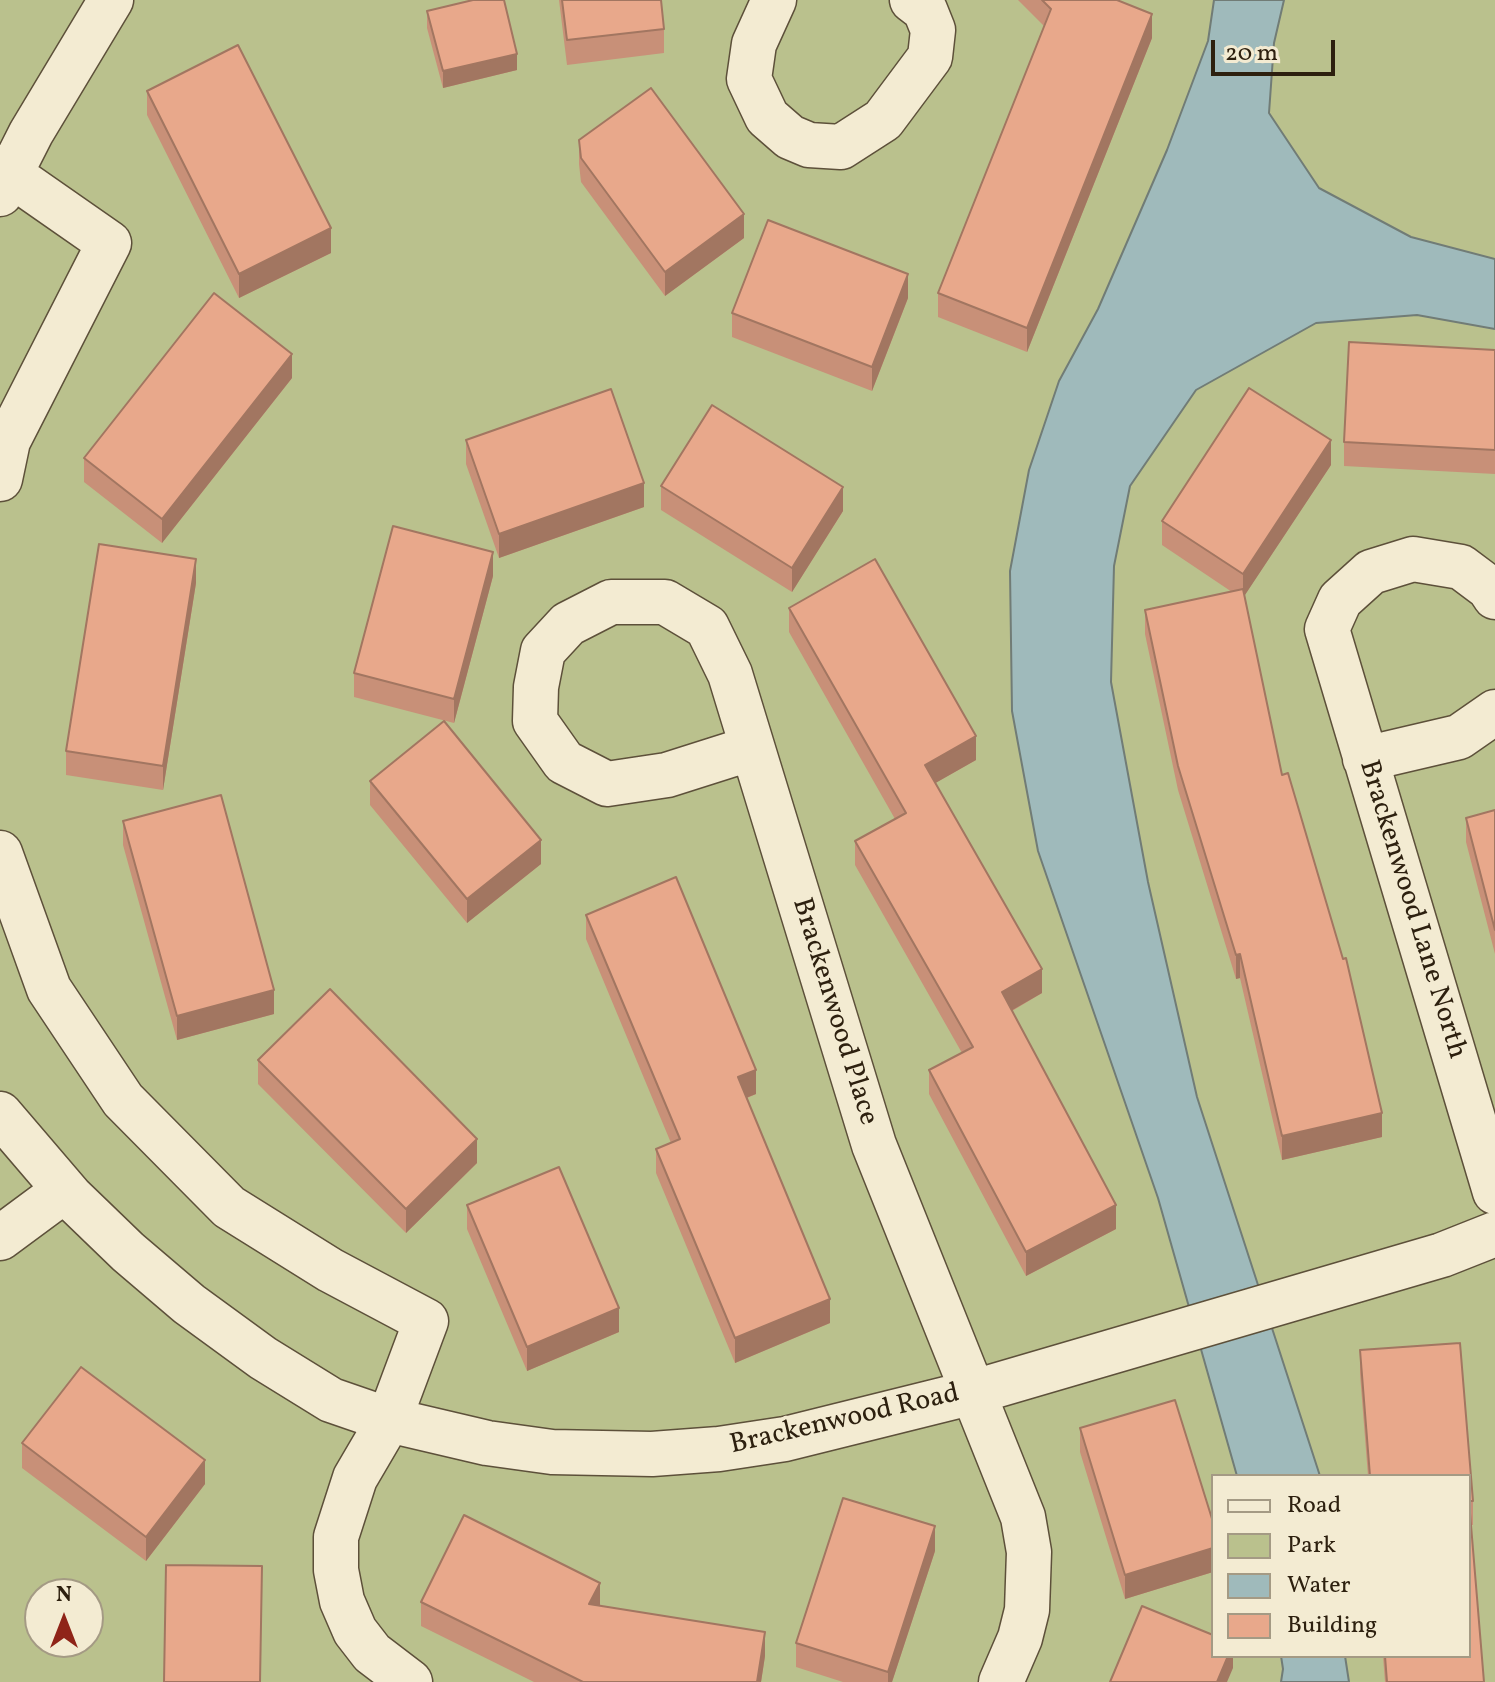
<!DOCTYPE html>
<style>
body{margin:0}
#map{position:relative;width:1495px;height:1682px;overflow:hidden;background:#ece0b9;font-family:Vollkorn,serif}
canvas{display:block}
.legend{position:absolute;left:1211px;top:1474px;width:260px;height:184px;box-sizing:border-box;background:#f3ebd2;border:2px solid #a49a84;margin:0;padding:10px 14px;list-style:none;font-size:24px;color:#2d200f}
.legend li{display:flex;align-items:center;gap:16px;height:40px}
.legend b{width:40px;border:2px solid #a49a84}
.north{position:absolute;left:24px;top:1578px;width:80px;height:80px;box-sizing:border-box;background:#f3ebd2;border:2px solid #a49a84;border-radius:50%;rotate:0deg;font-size:22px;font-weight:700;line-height:32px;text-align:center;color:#2d200f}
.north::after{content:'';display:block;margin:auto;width:28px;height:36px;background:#8f2418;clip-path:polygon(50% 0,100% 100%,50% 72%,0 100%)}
.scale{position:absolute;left:1211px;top:40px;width:124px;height:36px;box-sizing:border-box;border:4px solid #2d200f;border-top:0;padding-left:10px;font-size:24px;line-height:28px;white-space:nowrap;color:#2d200f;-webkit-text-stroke:6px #f3ebd2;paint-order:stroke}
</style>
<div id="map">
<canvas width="1495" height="1682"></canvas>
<ul class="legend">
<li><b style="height:10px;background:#f3ebd2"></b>Road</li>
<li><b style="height:22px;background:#bac18d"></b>Park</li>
<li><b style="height:22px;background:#9fbabb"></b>Water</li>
<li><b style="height:22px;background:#e8a88b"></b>Building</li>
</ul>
<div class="north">N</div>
<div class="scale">20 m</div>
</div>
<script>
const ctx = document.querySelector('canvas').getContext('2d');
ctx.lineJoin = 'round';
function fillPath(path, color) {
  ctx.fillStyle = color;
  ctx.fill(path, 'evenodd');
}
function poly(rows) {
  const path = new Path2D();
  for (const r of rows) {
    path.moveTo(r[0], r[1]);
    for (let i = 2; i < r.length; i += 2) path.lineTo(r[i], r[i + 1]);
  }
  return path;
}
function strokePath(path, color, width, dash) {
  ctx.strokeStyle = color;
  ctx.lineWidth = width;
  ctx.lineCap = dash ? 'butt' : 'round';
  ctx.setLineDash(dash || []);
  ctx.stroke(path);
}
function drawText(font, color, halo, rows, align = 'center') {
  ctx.font = font + ' Vollkorn,serif';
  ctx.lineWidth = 7;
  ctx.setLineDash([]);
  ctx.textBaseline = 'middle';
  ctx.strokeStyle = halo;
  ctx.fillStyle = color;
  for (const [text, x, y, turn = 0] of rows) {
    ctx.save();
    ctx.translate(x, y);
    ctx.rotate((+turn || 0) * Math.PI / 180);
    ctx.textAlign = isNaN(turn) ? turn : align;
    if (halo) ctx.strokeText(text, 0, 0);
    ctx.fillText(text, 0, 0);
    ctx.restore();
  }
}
fillPath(poly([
 [0,0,1495,0,1495,1682,0,1682],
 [1213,1476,1469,1476,1469,1656,1213,1656],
 [40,1594,88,1594,88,1642,40,1642]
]), '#bac18d');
const water = poly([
 [1214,0,1284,0,1274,43,1269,113,1319,188,1411,237,1495,259,1495,329,1417,315,1316,323,1196,390,1130,486,1114,566,1111,682,1148,882,1197,1097,1320,1476,1237,1476,1158,1198,1038,851,1012,711,1010,571,1029,470,1059,381,1098,309,1167,150,1208,41,1214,0],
 [1281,1656,1345,1656,1349,1682,1281,1682,1283,1669,1281,1656]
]);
fillPath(water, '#9fbabb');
strokePath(water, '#717c76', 2);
const minor = poly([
 [774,0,754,44,749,79,767,117,790,137,809,145,841,147,883,120,930,57,933,30,925,10,912,0],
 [0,167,109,243,8,441,0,479],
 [0,194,31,133,111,0],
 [1495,597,1489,588,1461,567,1413,559,1371,572,1340,600,1327,629,1495,1192],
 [752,748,667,775,607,784,564,762,535,721,536,687,543,651,568,624,611,602,665,602,707,627,730,674,874,1145,1023,1517,1029,1552,1027,1610,1020,1638,1001,1682],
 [1365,759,1459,737,1495,712],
 [0,853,49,989,123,1100,229,1207,330,1270,426,1321,389,1420,355,1478,336,1537,336,1570,342,1601,355,1631,372,1653,410,1682],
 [0,1114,71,1197,128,1252,189,1304,263,1358,331,1400,389,1420,487,1443,552,1452,652,1454,719,1449,785,1439,974,1392,1442,1255,1495,1234],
 [0,1238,65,1190]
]);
strokePath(minor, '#5d503a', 47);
strokePath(minor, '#f3ebd2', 44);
fillPath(poly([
 [559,0,661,0,664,29,664,53,567,65],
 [1018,0,1117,0,1152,38,1027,352,938,317,938,293,1044,26],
 [427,11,517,70,443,88,427,28],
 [147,91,331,253,239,298,147,115],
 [579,140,744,238,665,296,581,182,579,164],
 [908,298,872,391,732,337,732,313],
 [1495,350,1495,474,1344,466,1344,442],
 [292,378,162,543,84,482,84,458],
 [466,440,644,507,499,558,466,464],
 [1331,465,1244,596,1282,775,1382,1137,1282,1160,1240,978,1236,979,1178,790,1145,634,1145,610,1232,592,1162,545,1162,521],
 [661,486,843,511,792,592,661,510],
 [493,576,454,723,354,697,354,673],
 [196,583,163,790,66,775,66,751],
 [789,608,976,760,935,783,1042,993,1012,1011,1116,1229,1026,1276,929,1094,929,1070,962,1053,855,865,855,841,895,819,789,632],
 [370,781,541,864,467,923,370,805],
 [1495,810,1495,954,1466,842,1466,818],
 [123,821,274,1014,177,1040,123,845],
 [586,915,756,1094,747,1098,830,1323,735,1363,656,1173,656,1149,671,1143,586,939],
 [258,1060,477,1163,406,1233,258,1084],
 [467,1205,619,1332,527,1371,467,1229],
 [1460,1343,1473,1501,1473,1525,1471,1525,1484,1682,1385,1682,1383,1656,1469,1656,1469,1476,1368,1476,1360,1374,1360,1350],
 [1080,1428,1213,1522,1213,1572,1125,1599,1080,1452],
 [22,1443,205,1484,146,1561,22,1468],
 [935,1551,892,1682,843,1682,796,1667,796,1643],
 [421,1602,765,1656,761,1682,534,1682,421,1626]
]), '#c89078');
fillPath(poly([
 [1152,14,1152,38,1027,352,1027,328],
 [517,54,517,70,443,88,443,71],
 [744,214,744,238,665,296,665,272],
 [331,228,331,253,239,298,239,274],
 [908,274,908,298,872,391,872,367],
 [292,354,292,378,162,543,162,519],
 [1331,440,1331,465,1243,598,1243,574],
 [644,483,644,507,499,558,499,534],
 [843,487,843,511,792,592,792,568],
 [493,552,493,576,454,723,454,699],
 [196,559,196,583,163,790,163,766],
 [976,736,976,760,925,789,925,765],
 [541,840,541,864,467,923,467,899],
 [1240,954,1240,978,1236,979,1236,955],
 [1042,969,1042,993,1002,1016,1002,992],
 [274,990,274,1014,177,1040,177,1016],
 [756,1070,756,1094,738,1101,738,1077],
 [1382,1113,1382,1137,1282,1160,1282,1136],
 [477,1139,477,1163,406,1233,406,1209],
 [1116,1205,1116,1229,1026,1276,1026,1252],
 [830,1299,830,1323,735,1363,735,1338],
 [619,1308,619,1332,527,1371,527,1347],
 [205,1460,205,1484,146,1561,146,1537],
 [935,1526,935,1551,892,1682,888,1682,888,1672],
 [1213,1548,1213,1572,1125,1599,1125,1575],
 [600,1583,600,1607,589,1604],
 [765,1632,765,1656,761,1682,757,1682],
 [1228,1656,1233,1656,1233,1668,1227,1682,1217,1682]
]), '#a27661');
const building = poly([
 [473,0,504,0,517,54,443,71,427,11,473,0],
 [562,0,661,0,664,29,567,40,562,0],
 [1042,0,1117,0,1152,14,1027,328,938,293,1051,9,1042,0],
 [238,45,331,228,239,274,147,91,238,45],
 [651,88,744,214,665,272,581,158,579,140,651,88],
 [768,220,908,274,872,367,732,313,768,220],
 [214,293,292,354,162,519,84,458,214,293],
 [1349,342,1495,350,1495,450,1344,442,1349,342],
 [1249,388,1331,440,1243,574,1162,521,1249,388],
 [611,389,644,483,499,534,466,440,611,389],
 [712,405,843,487,792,568,661,486,712,405],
 [393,526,493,552,454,699,354,673,393,526],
 [99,544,196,559,163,766,66,751,99,544],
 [875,559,976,736,925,765,1042,969,1002,992,1116,1205,1026,1252,929,1070,973,1047,855,841,906,813,789,608,875,559],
 [1243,589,1282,775,1288,773,1343,959,1346,958,1382,1113,1282,1136,1240,954,1236,955,1178,766,1145,610,1243,589],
 [444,721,541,840,467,899,370,781,444,721],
 [221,795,274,990,177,1016,123,821,221,795],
 [1495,810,1495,930,1466,818,1495,810],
 [676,877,756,1070,738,1077,830,1299,735,1338,656,1149,680,1139,586,915,676,877],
 [330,989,477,1139,406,1209,258,1060,330,989],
 [559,1167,619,1308,527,1347,467,1205,559,1167],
 [1460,1343,1473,1501,1469,1501,1484,1682,1387,1682,1385,1656,1469,1656,1469,1476,1370,1476,1360,1350,1460,1343],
 [81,1367,205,1460,146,1537,22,1443,81,1367],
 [1175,1400,1213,1522,1213,1548,1125,1575,1080,1428,1175,1400],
 [843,1498,935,1526,888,1672,796,1643,843,1498],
 [464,1515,600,1583,589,1604,765,1632,757,1682,583,1682,421,1602,464,1515],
 [166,1565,262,1566,260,1682,164,1682,166,1565],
 [1142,1606,1213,1635,1213,1656,1228,1656,1217,1682,1110,1682,1142,1606]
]);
fillPath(building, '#e8a88b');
strokePath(building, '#a27661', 2);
drawText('28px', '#2d200f', '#f3ebd2', [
 ["Brackenwood Lane North",1411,910,73],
 ["Brackenwood Place",833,1012,73],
 ["Brackenwood Road",845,1421,-13]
]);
</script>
